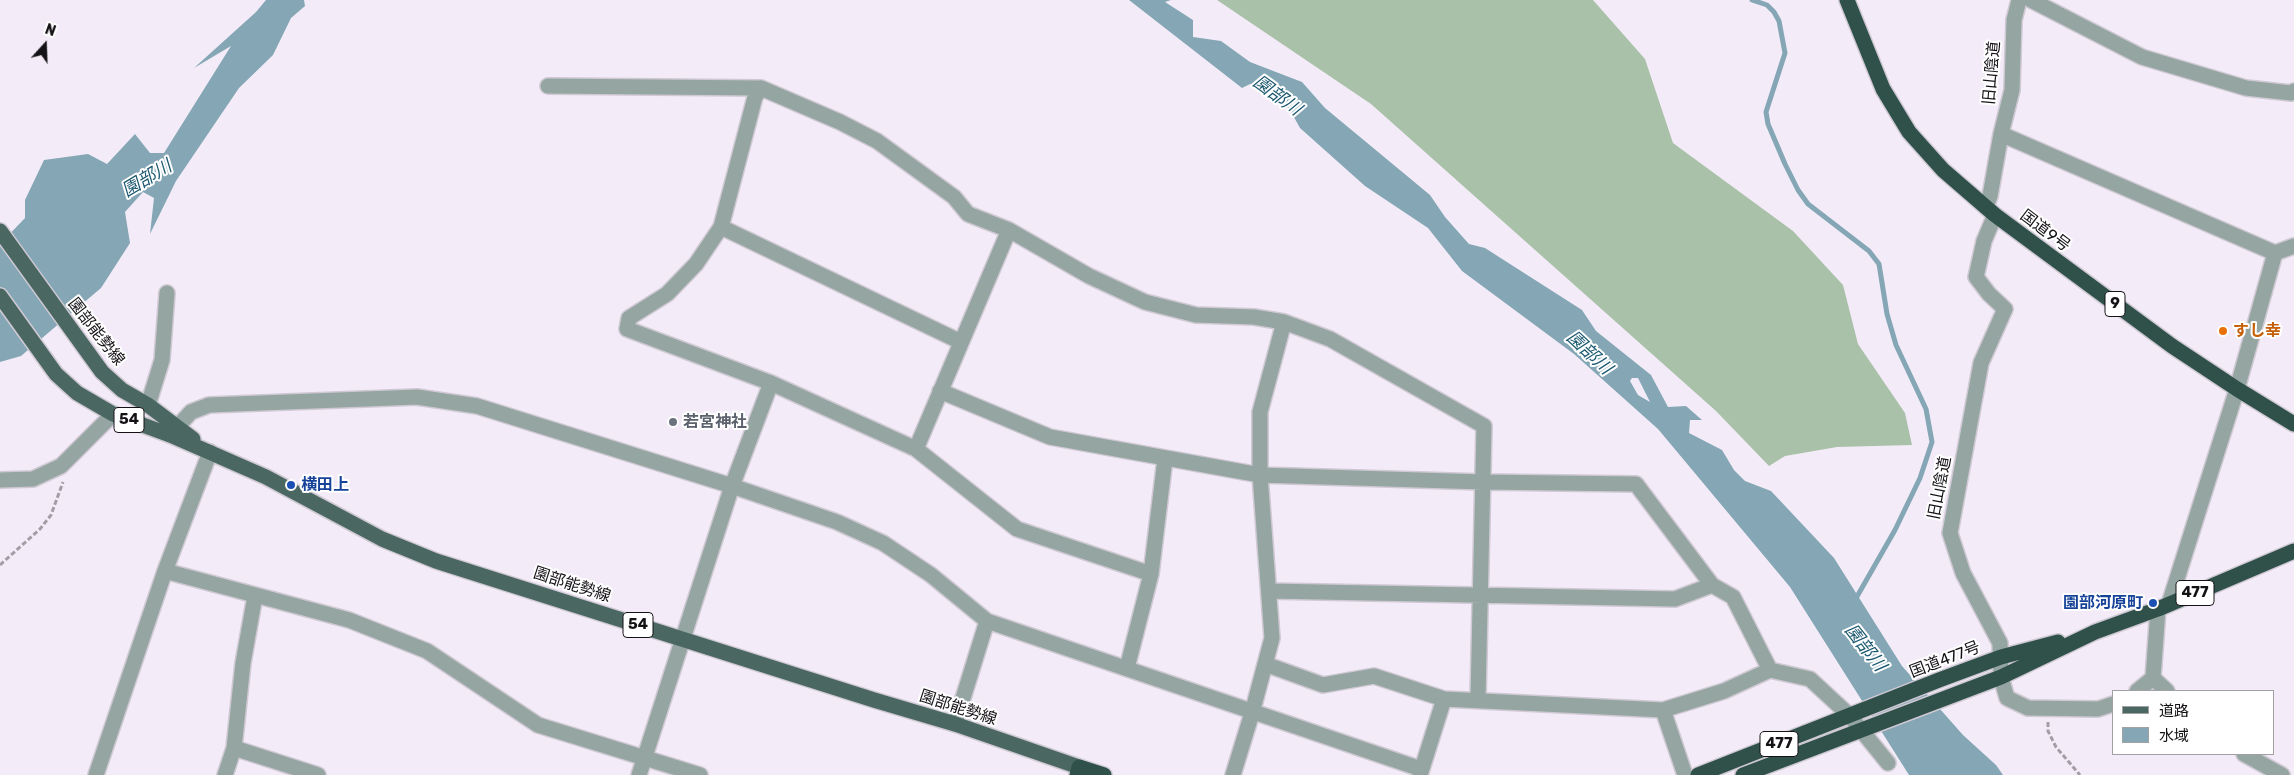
<!DOCTYPE html>
<meta charset="utf-8">
<style>
body{margin:0}
#map{position:relative;width:2294px;height:775px;overflow:hidden;background:#f3ecf8;font-family:Rubik,"Noto Sans JP",sans-serif}
canvas{display:block}
.legend{position:absolute;left:2112px;top:690px;width:162px;height:65px;box-sizing:border-box;background:#fff;border:1px solid #a1a0a2;margin:0;padding:6px 9px;list-style:none;font-size:15px;color:#151216}
.legend li{display:flex;align-items:center;gap:10px;height:25px}
.legend b{width:25px;border:1px solid #a1a0a2}
.north{position:absolute;left:20px;top:20px;width:50px;height:50px;-webkit-text-stroke:4px #fff;paint-order:stroke;rotate:20deg;font-size:14px;font-weight:700;line-height:20px;text-align:center;color:#151216}
.north::after{content:'';display:block;margin:auto;width:18px;height:22px;background:#151216;clip-path:polygon(50% 0,100% 100%,50% 72%,0 100%)}
</style>
<div id="map">
<canvas width="2294" height="775"></canvas>
<ul class="legend">
<li><b style="height:6px;background:#4a6761"></b>道路</li>
<li><b style="height:14px;background:#85a6b5"></b>水域</li>
</ul>
<div class="north">N</div>
</div>
<script>
const ctx = document.querySelector('canvas').getContext('2d');
ctx.lineJoin = 'round';
function fillPath(path, color) {
  ctx.fillStyle = color;
  ctx.fill(path, 'evenodd');
}
function poly(rows) {
  const path = new Path2D();
  for (const r of rows) {
    path.moveTo(r[0], r[1]);
    for (let i = 2; i < r.length; i += 2) path.lineTo(r[i], r[i + 1]);
  }
  return path;
}
function strokePath(path, color, width, dash) {
  ctx.strokeStyle = color;
  ctx.lineWidth = width;
  ctx.lineCap = dash ? 'butt' : 'round';
  ctx.setLineDash(dash || []);
  ctx.stroke(path);
}
function drawText(font, color, halo, rows, align = 'center') {
  ctx.font = font + ' Rubik,"Noto Sans JP",sans-serif';
  ctx.lineWidth = 4;
  ctx.setLineDash([]);
  ctx.textBaseline = 'middle';
  ctx.strokeStyle = halo;
  ctx.fillStyle = color;
  for (const [text, x, y, turn = 0] of rows) {
    ctx.save();
    ctx.translate(x, y);
    ctx.rotate((+turn || 0) * Math.PI / 180);
    ctx.textAlign = isNaN(turn) ? turn : align;
    if (halo) ctx.strokeText(text, 0, 0);
    ctx.fillText(text, 0, 0);
    ctx.restore();
  }
}
fillPath(poly([
 [1217,0,1593,0,1645,59,1673,143,1793,231,1843,285,1858,344,1905,413,1912,445,1837,447,1785,456,1769,466,1716,411,1371,104]
]), '#aac1a9');
fillPath(poly([
 [266,0,304,0,305,6,291,18,273,55,239,88,176,181,150,234,154,198,143,192,125,212,130,243,101,288,21,356,0,362,0,244,25,218,25,200,44,160,88,154,107,164,135,134,150,153,164,153,231,46,194,68,256,12],
 [1129,0,1171,0,1165,2,1193,20,1193,37,1221,41,1250,62,1302,82,1325,108,1430,195,1445,217,1469,244,1485,248,1582,310,1596,331,1651,375,1668,407,1686,406,1702,420,1690,420,1689,433,1722,450,1734,470,1745,481,1771,491,1834,558,1902,666,1963,735,1996,765,2003,775,1909,775,1790,587,1658,429,1574,354,1462,271,1428,228,1365,186,1300,128,1290,110,1262,86,1250,84,1242,88],
 [1632,378,1638,378,1650,402,1638,395,1630,381]
]), '#85a6b5');
strokePath(poly([
 [1752,0,1767,5,1774,12,1779,21,1785,53,1766,112,1768,124,1785,164,1798,190,1808,204,1869,251,1879,264,1887,314,1896,345,1926,409,1932,442,1920,478,1895,530,1855,600]
]), '#85a6b5', 5);
const minor = poly([
 [2031,0,2142,57,2246,88,2291,93,2294,91],
 [548,86,761,88,840,122,877,141,954,197,968,214,1009,230,1089,276,1145,302,1196,315,1254,317,1284,322,1330,339,1484,426,1478,699],
 [761,88,755,97,721,227,696,264,667,294,629,318,627,329,771,383,916,449,1017,529,1151,574],
 [2001,134,2275,253],
 [1986,207,1990,196,2001,134,2012,90,2014,20,2019,0],
 [1995,215,1984,241,1976,277,1989,294,2005,309,1981,363,1950,533,1963,573,2000,643,2001,677,2007,698,2028,708,2098,709,2113,704],
 [721,227,961,342],
 [940,391,1050,437,1260,475,1483,482,1636,484,1712,585,1733,597,1770,670],
 [148,405,162,360,167,293],
 [170,435,191,412,209,405,417,397,477,406,732,486,837,522,883,543,931,575,987,621,1421,769],
 [916,449,1009,230],
 [0,480,33,479,61,466,113,414],
 [165,571,349,620,427,651,538,725,700,775],
 [1269,591,1675,599,1712,585],
 [2169,604,2237,389,2275,253,2294,246],
 [1265,664,1323,685,1374,676,1444,699,1663,710,1724,691,1770,670,1810,679,1849,715,1888,763],
 [1127,668,1151,574,1165,459],
 [2153,678,2158,609],
 [2153,678,2167,691],
 [2137,691,2153,678],
 [1663,710,1685,775],
 [955,724,987,621],
 [234,748,318,775],
 [2244,754,2282,775],
 [96,775,165,571,210,452],
 [225,775,234,748,243,663,255,596],
 [639,775,732,486,771,383],
 [1233,775,1252,713,1272,638,1260,475,1260,412,1284,322],
 [1420,775,1444,699]
]);
const major = poly([
 [0,231,102,372,122,390,148,405,193,439],
 [0,296,56,374,77,393,113,414,170,435,266,477,382,539,436,561,874,700,955,724,1079,767]
]);
const highway = poly([
 [1847,0,1883,89,1909,132,1943,170,1995,215,2172,346,2237,389,2294,424],
 [1077,775,1079,767,1104,775],
 [1698,775,1939,680,2001,657,2058,642],
 [1743,775,2001,677,2095,632,2158,609,2294,551]
]);
strokePath(minor, '#cfc9d4', 18);
strokePath(major, '#cfc9d4', 18);
strokePath(highway, '#cfc9d4', 18);
strokePath(poly([
 [0,565,40,529,51,515,63,482],
 [2048,722,2048,731,2056,747,2080,775]
]), '#a39da6', 3, [5, 2.5]);
strokePath(minor, '#95a5a1', 15);
strokePath(major, '#4a6761', 15);
strokePath(highway, '#2f514a', 15);
for (const [x, y, r, color] of [
 [2223,331,5,"#e8710a"],
 [673,422,5,"#6b7280"],
 [291,485,5,"#1a4fb4"],
 [2153,603,5,"#1a4fb4"]
]) {
  const dot = new Path2D();
  dot.arc(x, y, r, 0, 2 * Math.PI);
  ctx.fillStyle = color;
  ctx.fill(dot);
  strokePath(dot, '#fff', 2);
}
for (const [x, y, w] of [
 [2115,304,20],
 [129,420,30],
 [2195,593,38],
 [638,625,30],
 [1779,744,38]
]) {
  const box = new Path2D();
  box.roundRect(x - w / 2, y - 12.5, w, 25, 4);
  ctx.fillStyle = '#fff';
  ctx.fill(box);
  strokePath(box, '#151216', 1);
}
drawText('bold 15px', '#151216', null, [
 ["9",2115,304],
 ["54",129,420],
 ["477",2195,593],
 ["54",638,625],
 ["477",1779,744]
]);
drawText('16px', '#151216', '#fff', [
 ["旧山陰道",1992,73,-85],
 ["国道9号",2045,231,37],
 ["園部能勢線",96,332,52],
 ["旧山陰道",1940,488,-79],
 ["園部能勢線",572,585,18],
 ["国道477号",1945,660,-21],
 ["園部能勢線",958,708,18]
]);
drawText('bold 16px', '#c56008', '#fff', [
 ["すし幸",2233,331]
], 'left');
drawText('bold 16px', '#5b616d', '#fff', [
 ["若宮神社",683,422]
], 'left');
drawText('bold 16px', '#164399', '#fff', [
 ["横田上",301,485],
 ["園部河原町",2143,603,"right"]
], 'left');
drawText('italic 18px', '#1c5971', '#fff', [
 ["園部川",1277,96,36],
 ["園部川",147,179,-31],
 ["園部川",1589,353,43],
 ["園部川",1865,648,52]
]);
</script>
